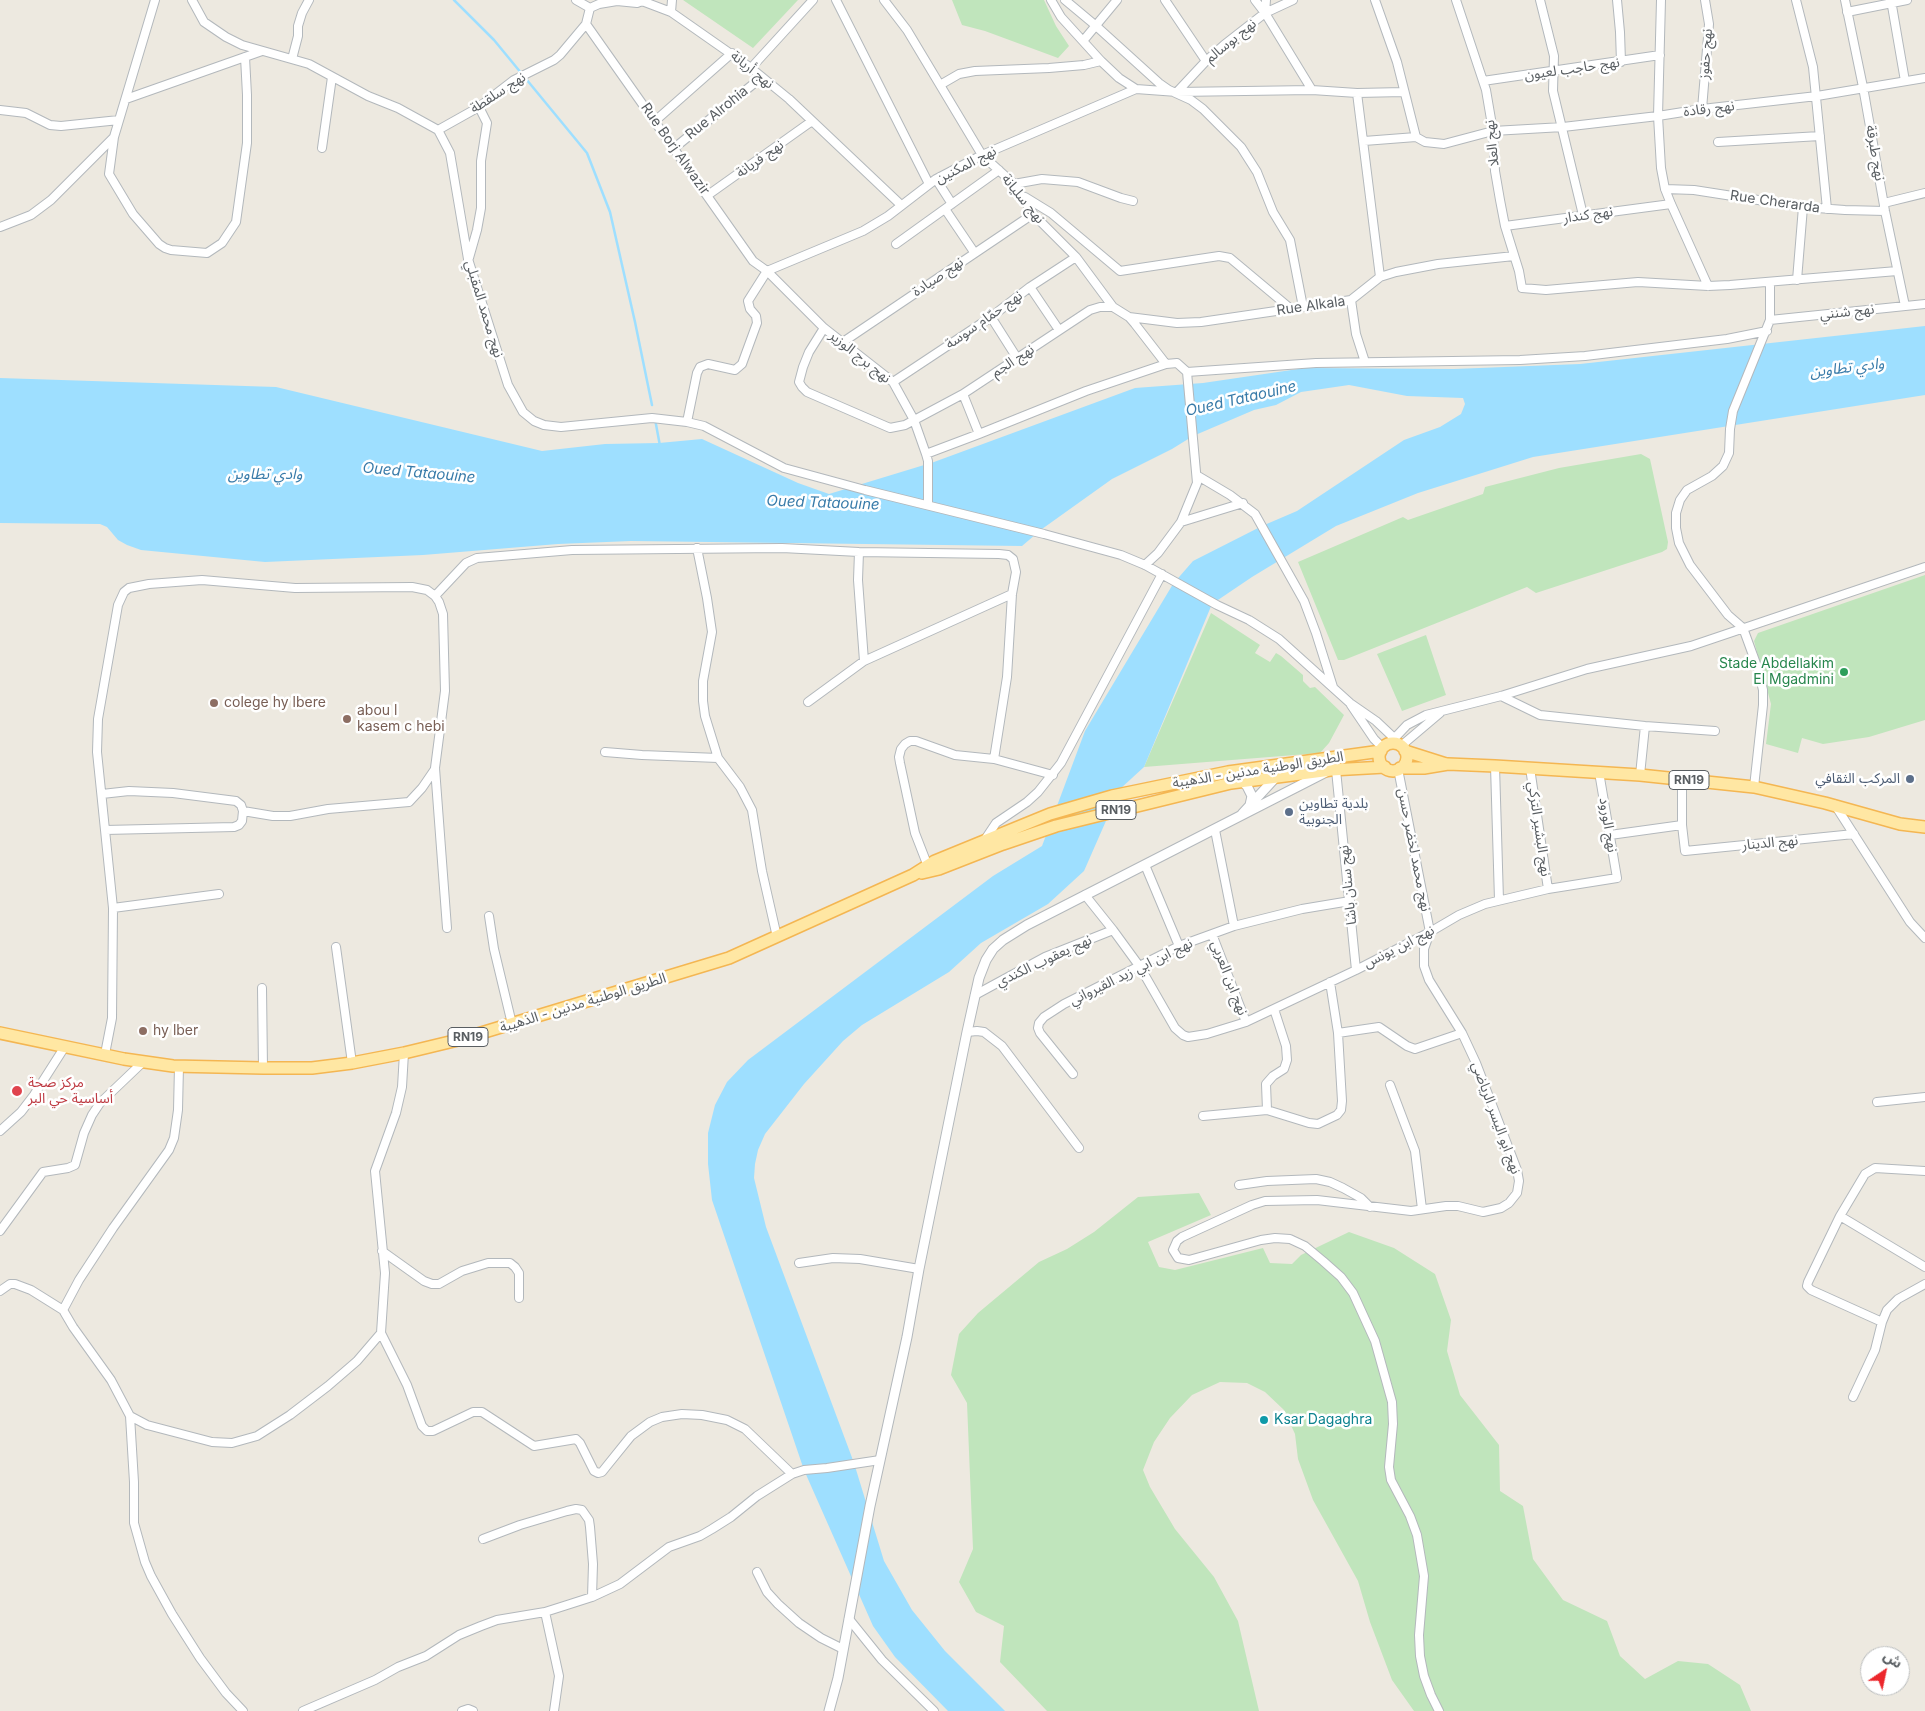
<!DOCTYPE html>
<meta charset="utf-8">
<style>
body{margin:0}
#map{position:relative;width:1925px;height:1711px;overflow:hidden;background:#ede9e0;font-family:Inter,"Noto Sans Arabic",sans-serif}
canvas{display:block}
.north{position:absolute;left:1860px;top:1646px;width:50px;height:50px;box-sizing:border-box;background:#fff;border:1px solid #bdbfc0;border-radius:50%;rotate:34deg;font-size:14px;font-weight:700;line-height:20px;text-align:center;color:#595e62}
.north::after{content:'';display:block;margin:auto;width:18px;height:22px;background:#ec272c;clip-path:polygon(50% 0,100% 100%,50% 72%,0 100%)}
</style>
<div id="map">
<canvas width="1925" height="1711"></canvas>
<div class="north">ش</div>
</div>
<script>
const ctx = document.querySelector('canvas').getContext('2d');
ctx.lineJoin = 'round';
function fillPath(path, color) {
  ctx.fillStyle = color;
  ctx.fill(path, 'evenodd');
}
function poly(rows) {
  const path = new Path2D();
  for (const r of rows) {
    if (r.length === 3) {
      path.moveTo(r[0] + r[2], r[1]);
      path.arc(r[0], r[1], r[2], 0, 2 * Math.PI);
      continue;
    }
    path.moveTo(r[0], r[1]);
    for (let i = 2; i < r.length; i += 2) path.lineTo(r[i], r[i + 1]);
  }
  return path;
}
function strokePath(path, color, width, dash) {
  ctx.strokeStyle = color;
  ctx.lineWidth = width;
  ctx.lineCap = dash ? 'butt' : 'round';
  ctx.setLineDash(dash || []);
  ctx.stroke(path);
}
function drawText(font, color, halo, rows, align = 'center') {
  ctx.font = font + ' Inter,"Noto Sans Arabic",sans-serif';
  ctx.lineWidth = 5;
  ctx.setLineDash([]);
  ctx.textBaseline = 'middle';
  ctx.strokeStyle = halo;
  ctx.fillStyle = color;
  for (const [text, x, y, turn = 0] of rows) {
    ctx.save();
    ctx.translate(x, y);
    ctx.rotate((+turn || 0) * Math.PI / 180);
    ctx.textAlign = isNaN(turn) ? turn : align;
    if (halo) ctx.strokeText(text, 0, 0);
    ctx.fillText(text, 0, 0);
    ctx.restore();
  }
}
fillPath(poly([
 [683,0,798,0,753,48],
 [952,0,1044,0,1056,26,1069,46,1058,58,985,31,962,25],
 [1641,454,1650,459,1668,542,1667,549,1662,552,1536,593,1527,587,1344,660,1338,660,1298,562,1403,517,1408,520,1483,494,1485,487,1559,468],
 [1925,575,1925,720,1869,737,1823,744,1802,738,1798,753,1766,744,1771,704,1754,641,1758,633],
 [1211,613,1260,645,1255,653,1270,662,1276,653,1281,656,1303,675,1303,681,1310,688,1315,687,1344,715,1329,743,1320,753,1144,767],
 [1426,635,1446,695,1402,711,1377,654],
 [1199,1193,1211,1215,1148,1242,1159,1267,1175,1270,1263,1248,1270,1263,1292,1264,1301,1255,1349,1232,1394,1248,1435,1274,1451,1320,1447,1351,1460,1395,1499,1445,1500,1491,1523,1506,1533,1559,1563,1600,1607,1621,1620,1656,1645,1679,1678,1661,1708,1664,1740,1685,1751,1711,1414,1711,1392,1680,1370,1622,1358,1581,1313,1500,1298,1459,1295,1434,1284,1410,1265,1392,1247,1383,1220,1382,1192,1395,1170,1418,1154,1442,1143,1470,1150,1487,1175,1529,1214,1577,1238,1621,1259,1711,1047,1711,1000,1662,1004,1626,976,1612,959,1582,973,1549,967,1403,951,1375,959,1334,978,1313,1039,1262,1067,1249,1094,1232,1138,1197]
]), '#c0e5bc');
fillPath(poly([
 [1925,326,1925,395,1533,457,1418,493,1336,526,1252,577,1212,604,1144,767,1120,789,1084,871,1048,904,981,943,949,972,862,1025,843,1041,804,1084,765,1134,758,1150,755,1164,754,1178,766,1227,854,1463,884,1561,912,1610,945,1651,1005,1711,948,1711,895,1657,873,1626,804,1470,712,1200,708,1164,708,1133,715,1105,727,1082,748,1060,993,876,1042,846,1085,731,1173,584,1193,561,1262,526,1297,511,1404,440,1440,427,1461,414,1465,404,1463,398,1407,396,1349,385,1301,392,1276,405,1254,410,1193,436,1172,449,1112,479,1042,529,1022,546,631,541,558,544,423,555,265,562,141,550,127,545,118,540,107,527,100,524,0,523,0,378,276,387,542,451,605,444,659,443,702,439,798,483,829,494,934,462,1135,388,1203,383,1305,368,1454,369,1580,364]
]), '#9edfff');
strokePath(poly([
 [454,0,494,40,587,153,610,212,635,322,652,405],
 [655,419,660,446]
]), '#9edfff', 2.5);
const minor = poly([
 [192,0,204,22,226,37,242,45,309,64,368,96,398,108,438,130,450,153,468,259,508,385,523,412,534,421,544,425,561,427,652,418,687,422,704,426,784,468,865,490,1044,534,1121,555,1145,565,1217,605,1249,620,1279,639,1350,703,1376,721,1394,738,1397,744],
 [576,0,590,8,599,4,617,1,637,3,642,1,671,12,751,68,789,99,901,205],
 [836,0,929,184],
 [884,0,907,30,982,155,1014,184,1033,214,1076,257,1113,307,1129,317,1135,324,1166,364,1177,363,1187,372],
 [1051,0,1061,17,1101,61,1119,78,1136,89],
 [1065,0,1095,25,1159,83,1169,90,1191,100,1203,109,1241,147,1257,172,1273,212,1290,240,1303,307],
 [1165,0,1206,61],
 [1255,0,1265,13,1312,90],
 [1375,0,1397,62,1416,137],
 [1456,0,1486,90,1493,131,1495,171,1500,200,1505,226,1519,271,1522,288,1546,290,1638,282,1708,286,1730,285,1897,271],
 [1540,0,1554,56,1553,91,1583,215],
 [1617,0,1620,32,1621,62],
 [1661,0,1658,116,1661,168,1665,189,1671,204,1708,286],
 [1796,0,1813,67,1827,209],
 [1845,0,1863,87,1885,211,1905,306],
 [1891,0,1905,81],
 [671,12,672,0],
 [1847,12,1907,0],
 [1265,13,1266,0],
 [586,24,753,261,767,271,824,328,893,382,914,420,926,454,928,461,928,504],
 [1083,41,1117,0],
 [292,59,298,36,298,26,302,13,309,0],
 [751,68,813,0],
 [1483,81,1660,55],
 [940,85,959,74,975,71,1049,68,1084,65,1101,61],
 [1177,92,1206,61,1224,45,1265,13,1293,0],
 [1357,93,1380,277],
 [126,99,262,51],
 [1702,109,1708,37,1709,24,1705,0],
 [0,110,26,113,50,125,61,126,119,120],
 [655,121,732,53],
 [438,130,479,107,514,80,554,60,560,55,586,24,590,8],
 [114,137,109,174,133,214,159,244,165,248,171,250,207,253,222,243,236,222,247,143,247,95,245,57],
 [1364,141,1416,137,1425,142,1444,144,1493,131,1563,127,1658,116,1702,109,1817,96,1925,78],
 [1718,142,1820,136],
 [322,148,332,77],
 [673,149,762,77],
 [936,179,952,204],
 [1014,184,1042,179,1078,182,1121,198,1133,201],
 [1665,189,1694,190,1803,207,1845,210,1885,211],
 [708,195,812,121],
 [1025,197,1051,213,1120,271,1219,256,1230,258,1291,309],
 [1884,203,1925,193],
 [945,209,974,252],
 [1505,226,1671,204],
 [0,227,31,215,51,200,114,137,155,0],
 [896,244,999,170],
 [469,258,477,230,481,208,481,161,487,123,479,107],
 [767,271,863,231,888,216,936,179,982,155,1136,89,1177,92,1312,90,1357,93,1404,92],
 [1797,280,1803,207],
 [1030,287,1059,330],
 [1351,300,1356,334,1365,362],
 [991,317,1017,358],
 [1129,317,1177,323,1201,322,1351,300,1380,277,1396,272,1438,264,1514,256],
 [1770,320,1925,304],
 [824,328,809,352,803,367,799,382,802,387,807,392,890,428,905,425,963,394,1090,310,1100,307,1113,307],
 [843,342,1033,214],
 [1187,372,1316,363,1520,360,1585,356,1727,339,1767,331],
 [893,382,991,317,1030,287,1076,257],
 [963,394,979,434],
 [687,422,697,373,700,367,708,364,735,370,742,364,757,323,756,316,750,309,748,301,767,271],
 [926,454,979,434,1086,391,1166,364],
 [1198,476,1230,495,1255,514,1304,601,1316,633,1333,687],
 [1181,522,1243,503],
 [697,548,707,598,712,632,703,681,703,701,705,716,718,758,740,787,752,810,762,871,777,937],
 [1145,565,1158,553,1181,522,1197,483,1187,372],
 [435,596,466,563,477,558,572,550,782,548,859,552,999,554,1008,555,1013,559,1016,572,1012,594,1007,677,994,759],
 [864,661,1012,594],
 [1501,696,1540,715,1645,726,1715,731],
 [808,702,864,661,858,580,859,552],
 [1351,705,1374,739,1383,748],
 [1390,743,1407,725,1426,715,1501,696,1587,669,1691,646,1925,567],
 [1401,746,1440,713],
 [605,752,642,755,718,758],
 [1495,766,1499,900],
 [1530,768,1548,889],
 [1398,769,1430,932,1424,949,1424,966,1429,980,1462,1033,1476,1063,1517,1170,1519,1181,1517,1193,1509,1203,1501,1208,1483,1212,1458,1206,1446,1206,1411,1211,1317,1200,1265,1201,1252,1205,1182,1237,1177,1241,1173,1250,1178,1258,1189,1260,1261,1240,1275,1238,1290,1239,1305,1246,1323,1261,1341,1277,1353,1293,1375,1341,1392,1402,1393,1424,1389,1467,1391,1480,1410,1516,1417,1535,1424,1576,1419,1635,1420,1656,1424,1676,1431,1695,1439,1711],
 [1336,770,1356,970],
 [1640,775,1645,726],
 [1682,780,1682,825,1685,851,1854,834],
 [1754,787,1763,705,1763,690,1758,669,1743,628,1728,615,1690,565,1679,543,1676,528,1676,513,1680,500,1687,490,1712,476,1723,466,1729,453,1730,429,1733,411,1770,320,1770,283],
 [102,794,129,791,173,793,236,801,241,805,243,811,242,821,239,825,234,827,105,830],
 [1835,805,1910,922,1925,938],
 [243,811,273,816,290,816,328,809,409,802,422,788,435,769],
 [1215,830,1234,926],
 [1610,835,1682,825],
 [984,841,996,823,1027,802,1038,792,1061,763,1162,574],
 [1145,865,1179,946],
 [929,869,915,833,900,763,899,757,901,749,905,744,910,741,916,741,955,755,994,759,1053,775],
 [1085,895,1113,930,1140,967,1175,1028,1183,1035,1188,1037,1207,1034,1246,1022,1356,970,1430,932,1459,915,1485,904,1548,889,1617,878,1599,772],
 [113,908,219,894],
 [489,916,494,949,512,1024],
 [1212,934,1246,1022],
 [336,947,352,1063],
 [262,988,263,1068],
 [975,995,1045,957,1113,930],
 [967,1032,977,1031,984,1032,1002,1046,1079,1148],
 [1338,1033,1379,1027,1407,1046,1415,1049,1462,1033],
 [105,1054,112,1018,113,908,97,752,98,719,118,605,124,592,129,588,149,584,202,580,295,588,412,587,427,590,435,596,439,602,443,614,445,691,435,768,447,928],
 [179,1066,178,1110,174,1138,169,1150,113,1228,79,1280,63,1310,73,1327,111,1380,130,1416,134,1482,134,1523,145,1562,151,1576,172,1614,200,1658,226,1693,243,1711],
 [1073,1074,1040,1033,1038,1028,1039,1023,1044,1017,1064,1004,1179,946,1234,926,1302,909,1350,901],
 [1390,1085,1415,1151,1422,1209],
 [1877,1102,1925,1097],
 [1267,1110,1266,1084,1273,1076,1284,1069,1287,1060,1286,1046,1274,1009],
 [1203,1116,1267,1110,1309,1123,1318,1124,1337,1115,1341,1110,1342,1101,1338,1033,1330,982],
 [0,1131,21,1112,34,1095,64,1048],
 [1239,1185,1267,1181,1316,1179,1330,1182,1343,1188,1361,1198,1370,1207],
 [1840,1216,1925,1267],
 [0,1231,43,1172,68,1168,75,1165,84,1133,92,1115,100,1103,143,1062],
 [382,1251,424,1281,432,1284,439,1284,462,1271,488,1263,510,1263,515,1267,519,1273,519,1298],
 [799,1263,833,1258,860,1259,919,1269],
 [0,1291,10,1284,15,1284,31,1290,63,1310],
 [1882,1322,1811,1290,1807,1286,1808,1282,1840,1216,1865,1174,1875,1168,1925,1171],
 [381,1333,407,1385,422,1426,427,1431,433,1431,473,1412,482,1412,534,1446,576,1439,580,1443,594,1471,598,1473,602,1472,606,1467,631,1436,650,1422,662,1417,682,1414,702,1415,727,1420,745,1429,792,1474],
 [1853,1397,1875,1350,1882,1322,1887,1310,1898,1299,1925,1284],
 [130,1416,147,1425,212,1442,232,1443,257,1436,290,1415,328,1386,357,1361,381,1333,385,1273,375,1171,396,1113,402,1087,404,1053],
 [483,1539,520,1525,567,1511,576,1509,582,1510,589,1520,590,1527,593,1564,592,1597],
 [757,1572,767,1592,778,1604,799,1623,821,1638,843,1649],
 [545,1612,559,1676,554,1711],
 [849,1619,882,1660,934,1711],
 [303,1711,375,1680,398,1667,426,1656,459,1635,481,1626,497,1620,545,1612,567,1605,592,1597,620,1584,669,1547,700,1536,712,1529,731,1517,757,1496,792,1474,804,1470,827,1468,880,1460],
 [462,1711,468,1709,473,1711]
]);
const tertiary = poly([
 [1242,781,1247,786,1252,796,1250,805],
 [1242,814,1276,777],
 [829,1711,838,1678,870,1506,907,1337,919,1269,967,1032,979,978,986,960,993,949,1003,940,1027,925,1326,772]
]);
const primary = poly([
 [1393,757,14],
 [1405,751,1446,764],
 [1400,768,1424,768,1448,764,1495,766,1640,775,1754,787,1825,803,1900,824,1925,827],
 [922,873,939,869,1003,844,1056,826,1231,783,1331,770,1385,767],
 [0,1033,124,1059,173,1066,263,1068,312,1068,352,1063,404,1053,458,1040,729,958,913,875,935,861,1050,814,1112,796,1228,772,1381,751]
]);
strokePath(minor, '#b3b8bc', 10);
strokePath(tertiary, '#b3b8bc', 11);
strokePath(primary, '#f4b652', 14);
strokePath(minor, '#fff', 8);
strokePath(tertiary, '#fff', 9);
strokePath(primary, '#ffe7a3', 11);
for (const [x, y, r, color] of [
 [1844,672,5,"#2e9e5b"],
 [214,703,5,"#8d6e63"],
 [347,719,5,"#8d6e63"],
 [1910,779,5,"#5c6f8a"],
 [1289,812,5,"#5c6f8a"],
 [143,1031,5,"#8d6e63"],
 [17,1091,6,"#e0444e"],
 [1264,1420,5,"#0f9aa8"]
]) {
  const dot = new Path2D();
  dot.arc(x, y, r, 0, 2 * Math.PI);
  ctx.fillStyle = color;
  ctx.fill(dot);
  strokePath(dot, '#fff', 2);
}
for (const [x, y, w] of [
 [1689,780,40],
 [1116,810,40],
 [468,1037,40]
]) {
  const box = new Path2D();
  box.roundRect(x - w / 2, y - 9.5, w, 19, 4);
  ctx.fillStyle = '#fff';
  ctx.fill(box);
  strokePath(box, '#595e62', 1);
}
drawText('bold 12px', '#595e62', null, [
 ["RN19",1689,780],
 ["RN19",1116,810],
 ["RN19",468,1037]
]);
drawText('14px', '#595e62', '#fff', [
 ["نهج بوسالم",1231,41,-39],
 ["نهج حفوز",1706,54,-86],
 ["نهج حاجب لعيون",1572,69,-8],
 ["نهج أريانة",752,70,39],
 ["نهج سلقطة",498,93,-33],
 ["نهج رقادة",1709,109,-7],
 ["Rue Alrohia",717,113,-39],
 ["نهج العلا",1492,143,-96],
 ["Rue Borj Alwazir",675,149,55],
 ["نهج طبرقة",1875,153,80],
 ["نهج فريانة",760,159,-35],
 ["نهج المكنين",966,165,-27],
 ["نهج سليانة",1023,199,51],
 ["Rue Cherarda",1775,202,8],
 ["نهج كندار",1588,215,-8],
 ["نهج صيادة",938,277,-34],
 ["Rue Alkala",1311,306,-8],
 ["نهج محمد المقبلي",484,309,73],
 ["نهج شنني",1847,312,-6],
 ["نهج حمّام سوسة",984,320,-35],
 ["نهج برج الوزير",860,357,39],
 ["نهج الجم",1013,361,-33],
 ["الطريق الوطنية مدنين - الذهيبة",1258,770,-9],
 ["نهج الورود",1608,825,81],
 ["نهج البشير التركي",1539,829,82],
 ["نهج الدينار",1770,843,-5],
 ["نهج محمد لخضر حسن",1414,850,79],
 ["نهج سنان باشا",1348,885,-96],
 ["نهج ابن يونس",1399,947,-27],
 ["نهج يعقوب الكندي",1044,961,-25],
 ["نهج ابن ابي زيد القيرواني",1131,972,-26],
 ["نهج ابن العربي",1229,978,69],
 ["الطريق الوطنية مدنين - الذهيبة",583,1003,-17],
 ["نهج ابو اليسر الرياضي",1496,1118,70]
]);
drawText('14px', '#27864d', '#fff', [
 ["Stade Abdelاakim",1834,664],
 ["El Mgadmini",1834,680]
], 'right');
drawText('14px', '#785e54', '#fff', [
 ["colege hy lbere",224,703],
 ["abou l",357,711],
 ["kasem c hebi",357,727],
 ["hy lber",153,1031]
], 'left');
drawText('14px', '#4e5e75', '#fff', [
 ["المركب الثقافي",1900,779],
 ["بلدية تطاوين",1299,804,"left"],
 ["الجنوبية",1299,820,"left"]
], 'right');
drawText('14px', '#be3a42', '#fff', [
 ["مركز صحة",28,1083],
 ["أساسية حي البر",28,1099]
], 'left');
drawText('14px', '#0d838f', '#fff', [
 ["Ksar Dagaghra",1274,1420]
], 'left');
drawText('italic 15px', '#387ba9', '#fff', [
 ["وادي تطاوين",1847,368,-7],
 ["Oued Tataouine",1241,399,-13],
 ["Oued Tataouine",419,473,5],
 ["وادي تطاوين",265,474],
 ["Oued Tataouine",823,503,2]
]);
</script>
